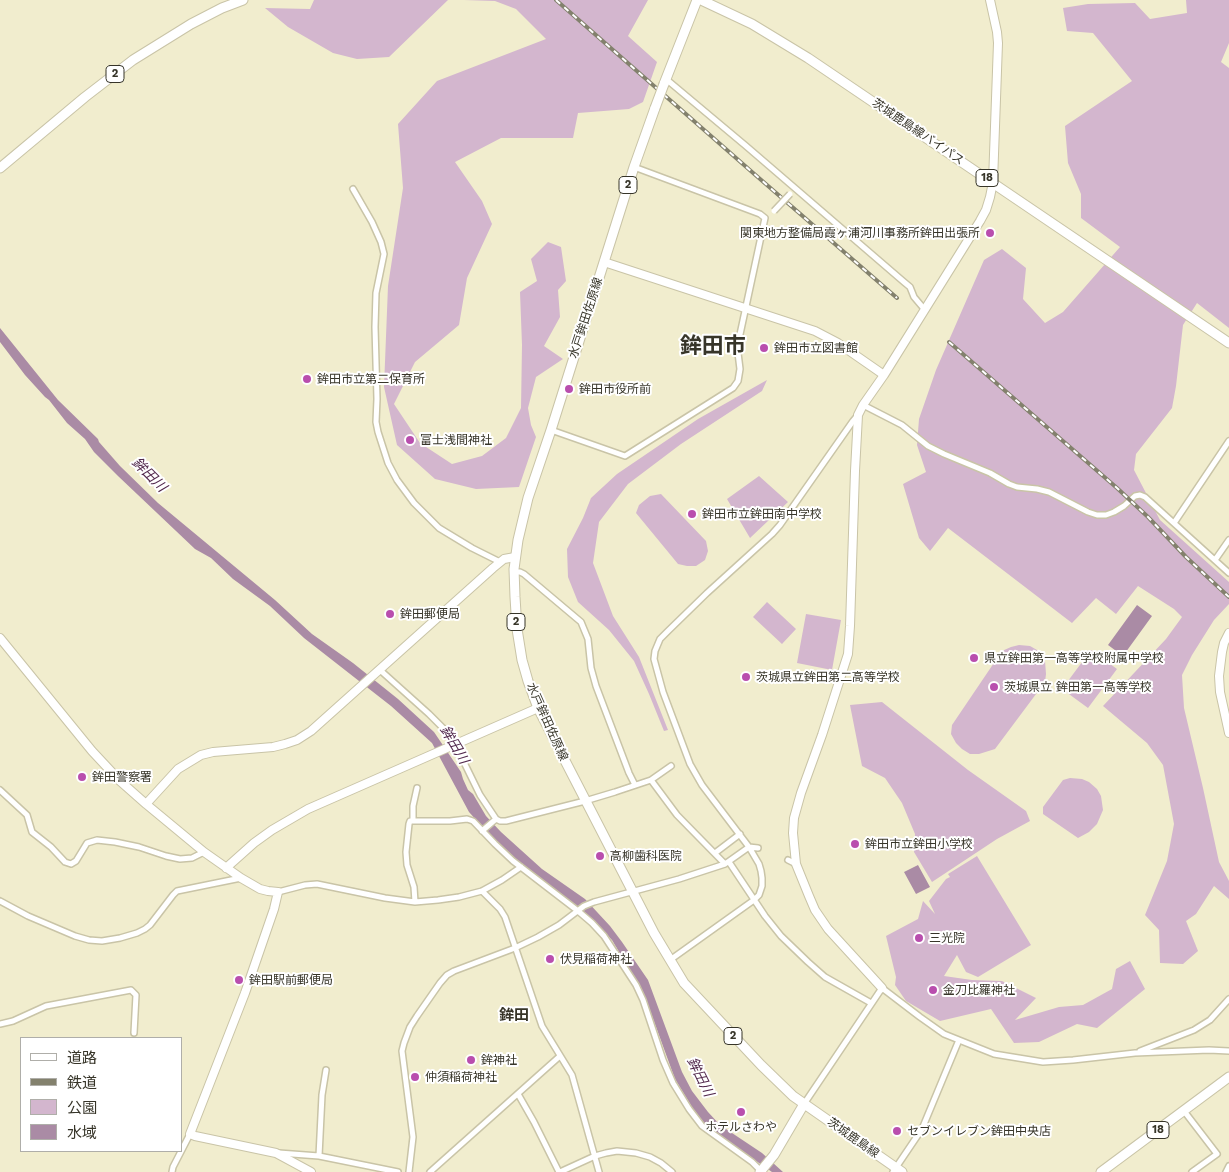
<!DOCTYPE html>
<meta charset="utf-8">
<style>
body{margin:0}
#map{position:relative;width:1229px;height:1172px;overflow:hidden;background:#f1edce;font-family:"Work Sans","Noto Sans JP",sans-serif}
canvas{display:block}
.legend{position:absolute;left:20px;top:1037px;width:162px;height:115px;box-sizing:border-box;background:#fff;border:1px solid #afaea9;margin:0;padding:6px 9px;list-style:none;font-size:15px;color:#373529}
.legend li{display:flex;align-items:center;gap:10px;height:25px}
.legend b{width:25px;border:1px solid #afaea9}
</style>
<div id="map">
<canvas width="1229" height="1172"></canvas>
<ul class="legend">
<li><b style="height:6px;background:#fff"></b>道路</li>
<li><b style="height:6px;background:#83816d"></b>鉄道</li>
<li><b style="height:14px;background:#d3b6ce"></b>公園</li>
<li><b style="height:14px;background:#aa8ba5"></b>水域</li>
</ul>
</div>
<script>
const ctx = document.querySelector('canvas').getContext('2d');
ctx.lineJoin = 'round';
function fillPath(path, color) {
  ctx.fillStyle = color;
  ctx.fill(path, 'evenodd');
}
function poly(rows) {
  const path = new Path2D();
  for (const r of rows) {
    path.moveTo(r[0], r[1]);
    for (let i = 2; i < r.length; i += 2) path.lineTo(r[i], r[i + 1]);
  }
  return path;
}
function strokePath(path, color, width, dash) {
  ctx.strokeStyle = color;
  ctx.lineWidth = width;
  ctx.lineCap = dash ? 'butt' : 'round';
  ctx.setLineDash(dash || []);
  ctx.stroke(path);
}
function drawText(font, color, halo, rows, align = 'center') {
  ctx.font = font + ' "Work Sans","Noto Sans JP",sans-serif';
  ctx.lineWidth = 4;
  ctx.setLineDash([]);
  ctx.textBaseline = 'middle';
  ctx.strokeStyle = halo;
  ctx.fillStyle = color;
  for (const [text, x, y, turn = 0] of rows) {
    ctx.save();
    ctx.translate(x, y);
    ctx.rotate((+turn || 0) * Math.PI / 180);
    ctx.textAlign = isNaN(turn) ? turn : align;
    if (halo) ctx.strokeText(text, 0, 0);
    ctx.fillText(text, 0, 0);
    ctx.restore();
  }
}
fillPath(poly([
 [314,0,448,0,389,57,357,59,333,53,288,27,265,8,310,9],
 [464,0,648,0,628,36,657,62,643,102,629,109,578,113,573,138,501,138,455,162,482,201,492,224,467,278,459,325,415,362,394,404,420,443,452,464,482,456,506,438,521,408,522,345,520,292,537,281,531,259,548,242,561,247,566,281,558,290,560,317,544,346,563,359,536,377,528,408,531,425,536,437,519,487,476,489,435,479,397,445,384,387,388,286,403,188,398,124,437,81,546,39,516,9,495,1],
 [1186,0,1229,0,1229,43,1221,62,1229,68,1229,328,1197,303,1183,325,1176,386,1172,408,1136,454,1134,470,1160,520,1229,582,1229,604,1214,620,1192,655,1182,675,1184,708,1203,788,1219,862,1229,881,1229,899,1214,886,1196,914,1186,921,1198,951,1183,964,1160,963,1159,930,1145,915,1167,861,1174,824,1163,765,1147,743,1103,706,1166,639,1182,617,1174,609,1138,586,1116,614,1096,598,1072,623,948,528,930,551,919,538,903,484,926,472,917,445,919,419,936,370,984,260,1002,249,1026,268,1023,299,1045,323,1063,312,1120,247,1081,218,1081,194,1068,163,1065,126,1132,81,1093,33,1067,31,1063,8,1088,4,1135,3,1150,19,1187,13],
 [767,380,762,391,681,444,628,484,599,522,593,563,613,616,639,657,668,730,664,731,649,694,634,661,609,630,578,602,568,577,567,549,583,518,591,498,617,474,698,419],
 [759,476,788,502,750,538,727,499],
 [661,494,706,541,708,551,705,560,696,566,687,566,678,564,636,513,639,505,650,496],
 [767,602,796,629,782,644,753,617],
 [806,614,841,620,832,670,797,663],
 [1019,645,1030,646,1037,650,1045,661,1046,674,1045,682,995,749,979,754,970,754,962,749,956,743,951,734,952,725,1002,651,1011,647],
 [1091,650,1117,669,1088,708,1062,689],
 [882,702,968,770,1026,811,1030,821,997,839,932,882,914,852,915,834,902,803,885,778,862,766,850,705],
 [1070,778,1082,779,1089,782,1097,789,1101,796,1103,810,1097,824,1089,832,1078,838,1043,814,1043,807,1063,780],
 [977,856,1031,945,978,977,966,972,957,955,944,976,972,980,1002,981,1036,998,1015,1020,1059,1007,1083,1005,1112,989,1116,969,1130,961,1145,989,1097,1028,1077,1024,1039,1042,1014,1043,991,1009,940,1021,906,1001,895,985,896,977,886,936,918,919,923,901,935,914,929,901,946,879,950,877,948,874]
]), '#d3b6ce');
fillPath(poly([
 [0,328,58,400,98,439,99,442,120,466,158,503,275,600,312,634,353,663,398,699,434,732,461,772,463,779,468,790,473,794,486,816,501,832,542,869,585,899,610,926,622,942,648,980,682,1072,692,1091,708,1112,720,1125,762,1153,783,1172,772,1172,710,1129,698,1117,675,1079,644,994,612,940,599,927,504,851,469,812,432,743,391,706,304,638,270,606,233,579,211,558,195,549,118,476,94,452,85,439,67,423,49,400,45,397,25,375,0,342],
 [1137,605,1152,616,1123,656,1108,645],
 [918,865,930,887,916,894,904,872]
]), '#aa8ba5');
const street = poly([
 [666,79,746,146,904,282,910,287,914,297,925,310],
 [353,189,372,222,381,242,384,254,376,293,375,327,377,399,376,422,378,432,388,463,397,480,414,503,439,528,472,548,500,562],
 [863,405,902,425,928,446,944,454,990,473,1009,484,1017,487,1037,489,1049,492,1088,512,1097,515,1106,515,1114,512,1124,506,1135,496,1140,495,1145,497,1229,573],
 [551,430,625,456,733,388,738,381,740,369,738,353,739,339,765,218,760,214,634,167],
 [1174,523,1229,441],
 [1215,560,1229,540],
 [514,572,520,572,524,574,581,622,588,639,591,668,596,686,629,773,635,785],
 [380,670,429,714,444,729,454,745],
 [455,744,480,795,496,819,500,821,506,821,585,801,615,792,651,780,677,815,725,864],
 [651,780,671,766],
 [0,790,27,815,32,832,51,847,65,862,71,864,76,861,87,843,97,840,115,842,139,847,166,856,180,859,192,858,204,852],
 [413,821,450,821,467,819,473,821,495,844,513,861,578,911,592,923,604,936,636,985,643,1000,663,1060,673,1083,689,1109,702,1126,752,1162,761,1171],
 [482,831,496,819],
 [715,853,740,834],
 [788,860,796,864],
 [729,862,765,916,781,936,808,962,825,977,871,1003],
 [482,891,500,909,505,917,542,1026,572,1075,599,1172],
 [278,892,305,885,317,884,385,898,415,902,438,900,459,897,482,891,502,880,521,867],
 [0,901,28,916,75,936,89,940,102,941,120,938,137,933,145,929,150,925,173,895,177,891,241,878],
 [415,902,414,887,407,865,406,852,409,824,410,821,413,821,413,806,417,788],
 [670,960,754,900,759,895,762,886,762,878,761,871,759,864,749,847,702,785,690,764,663,692,654,659,655,651,660,639,668,631,707,593,772,534,780,525,853,421,858,415],
 [0,1024,13,1021,46,1006,131,990,136,995,134,1033],
 [1140,1051,1194,1030,1210,1020,1229,999],
 [518,1094,534,1122,559,1172],
 [804,1104,882,988,920,1017,944,1034,994,1054,1043,1062,1073,1060,1135,1053,1209,1050,1229,1051],
 [1184,1111,1217,1154,1192,1172],
 [279,1153,319,1156,398,1172],
 [319,1156,322,1095,326,1070],
 [172,1172,173,1167,190,1134],
 [409,1172,413,1137,402,1051,404,1043,410,1027,417,1016,440,983,447,975,454,971,515,948,538,937,559,925,584,906,594,902,679,879,725,864,749,847,758,848],
 [430,1172,560,1056],
 [560,1172,595,1156,606,1153,617,1151,636,1153,650,1157,661,1163,672,1172],
 [893,1172,922,1129,959,1040],
 [1226,1172,1229,1166]
]);
const secondary = poly([
 [604,262,815,331,838,343,884,375],
 [1229,633,1224,643,1222,652,1219,676,1220,692,1229,733],
 [0,638,92,751,120,781,146,804,204,852,241,878,260,889,268,891,278,892,274,909,245,993,190,1134,195,1136,276,1153,311,1172],
 [146,804,178,769,201,755,213,752,273,747,285,744,297,740,311,731,493,568,504,559,515,557],
 [226,868,254,843,272,830,308,809,538,708],
 [882,988,828,929,815,910,809,896,796,864,793,833,794,818,801,793,822,735,848,654,850,626,855,471,858,415,863,405,884,375,980,221,986,210,990,197,993,182,998,43,997,32,990,0]
]);
const primary = poly([
 [701,0,752,24,808,58,1229,343],
 [664,84,697,0],
 [655,108,634,167,551,430,528,498,518,540,514,569,515,597,517,629,522,660,528,681,538,708,558,747,654,933,684,983,761,1065,793,1096,902,1172],
 [0,168,85,97,133,60,191,24,222,8,243,0],
 [760,1172,774,1155,804,1104],
 [1101,1172,1229,1077]
]);
strokePath(street, '#c9c4a7', 8);
strokePath(secondary, '#c9c4a7', 10);
strokePath(primary, '#c9c4a7', 11);
strokePath(street, '#fff', 5);
strokePath(secondary, '#fff', 8);
strokePath(primary, '#fff', 9);
const rail = poly([
 [556,0,752,172,897,298],
 [949,342,1117,488,1148,517,1186,557,1229,597]
]);
strokePath(rail, '#83816d', 4);
strokePath(rail, '#fff', 2, [5.5]);
const streetBridge = poly([
 [774,211,790,194]
]);
const primaryBridge = poly([
 [655,108,664,84]
]);
strokePath(streetBridge, '#c9c4a7', 8, []);
strokePath(primaryBridge, '#c9c4a7', 11, []);
strokePath(streetBridge, '#fff', 5);
strokePath(primaryBridge, '#fff', 9);
for (const [x, y, r, color] of [
 [990,233,5,"#b94eae"],
 [764,348,5,"#b94eae"],
 [307,379,5,"#b94eae"],
 [569,389,5,"#b94eae"],
 [410,440,5,"#b94eae"],
 [692,514,5,"#b94eae"],
 [390,614,5,"#b94eae"],
 [974,658,5,"#b94eae"],
 [746,677,5,"#b94eae"],
 [994,687,5,"#b94eae"],
 [82,777,5,"#b94eae"],
 [855,844,5,"#b94eae"],
 [600,856,5,"#b94eae"],
 [919,938,5,"#b94eae"],
 [550,959,5,"#b94eae"],
 [239,980,5,"#b94eae"],
 [933,990,5,"#b94eae"],
 [471,1060,5,"#b94eae"],
 [415,1077,5,"#b94eae"],
 [741,1112,5,"#b94eae"],
 [897,1131,5,"#b94eae"]
]) {
  const dot = new Path2D();
  dot.arc(x, y, r, 0, 2 * Math.PI);
  ctx.fillStyle = color;
  ctx.fill(dot);
  strokePath(dot, '#fff', 2);
}
for (const [x, y, w] of [
 [115,74,18],
 [987,178,22],
 [628,185,18],
 [516,622,18],
 [733,1036,18],
 [1158,1130,22]
]) {
  const box = new Path2D();
  box.roundRect(x - w / 2, y - 8.5, w, 17, 4);
  ctx.fillStyle = '#fff';
  ctx.fill(box);
  strokePath(box, '#373529', 1);
}
drawText('bold 11px', '#373529', null, [
 ["2",115,74],
 ["18",987,178],
 ["2",628,185],
 ["2",516,622],
 ["2",733,1036],
 ["18",1158,1130]
]);
drawText('12px', '#373529', '#fff', [
 ["茨城鹿島線バイパス",918,132,34],
 ["水戸鉾田佐原線",586,318,-72],
 ["水戸鉾田佐原線",547,722,66],
 ["茨城鹿島線",853,1138,35]
]);
drawText('12px', '#373529', '#fff', [
 ["関東地方整備局霞ヶ浦河川事務所鉾田出張所",980,233,"right"],
 ["鉾田市立図書館",774,348],
 ["鉾田市立第二保育所",317,379],
 ["鉾田市役所前",579,389],
 ["富士浅間神社",420,440],
 ["鉾田市立鉾田南中学校",702,514],
 ["鉾田郵便局",400,614],
 ["県立鉾田第一高等学校附属中学校",984,658],
 ["茨城県立鉾田第二高等学校",756,677],
 ["茨城県立 鉾田第一高等学校",1004,687],
 ["鉾田警察署",92,777],
 ["鉾田市立鉾田小学校",865,844],
 ["高柳歯科医院",610,856],
 ["三光院",929,938],
 ["伏見稲荷神社",560,959],
 ["鉾田駅前郵便局",249,980],
 ["金刀比羅神社",943,990],
 ["鉾神社",481,1060],
 ["仲須稲荷神社",425,1077],
 ["ホテルさわや",741,1127,"center"],
 ["セブンイレブン鉾田中央店",907,1131]
], 'left');
drawText('italic 14px', '#532a4e', '#fff', [
 ["鉾田川",149,475,45],
 ["鉾田川",454,745,59],
 ["鉾田川",700,1077,64]
]);
drawText('bold 15px', '#373529', '#fff', [
 ["鉾田",514,1016]
]);
drawText('bold 22px', '#373529', '#fff', [
 ["鉾田市",713,347]
]);
</script>
